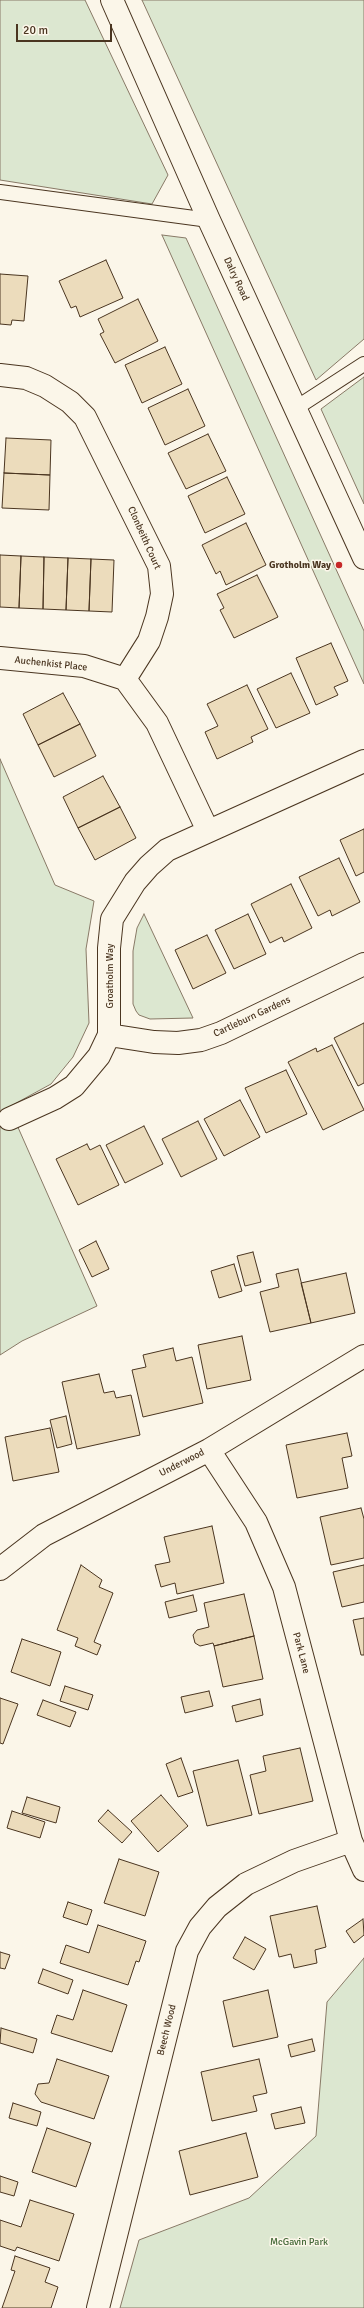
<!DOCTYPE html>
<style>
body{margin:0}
#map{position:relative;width:364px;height:2308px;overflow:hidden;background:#fbf6e9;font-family:Signika,sans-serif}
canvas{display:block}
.scale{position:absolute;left:16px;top:24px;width:96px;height:18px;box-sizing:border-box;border:2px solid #4a3520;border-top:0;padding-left:5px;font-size:12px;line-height:14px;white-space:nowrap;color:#4a3520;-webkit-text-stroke:3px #fbf6e9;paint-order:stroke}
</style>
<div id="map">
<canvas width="364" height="2308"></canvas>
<div class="scale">20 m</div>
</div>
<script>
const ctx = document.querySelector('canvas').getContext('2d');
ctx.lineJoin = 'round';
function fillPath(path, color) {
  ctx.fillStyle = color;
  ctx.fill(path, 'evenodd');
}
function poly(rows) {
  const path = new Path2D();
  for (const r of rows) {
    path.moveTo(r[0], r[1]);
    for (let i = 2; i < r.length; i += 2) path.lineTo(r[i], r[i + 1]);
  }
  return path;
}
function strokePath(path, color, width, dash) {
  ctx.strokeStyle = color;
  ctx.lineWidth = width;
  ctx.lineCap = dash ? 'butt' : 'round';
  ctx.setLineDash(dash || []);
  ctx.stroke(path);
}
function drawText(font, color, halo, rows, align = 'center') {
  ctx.font = font + ' Signika,sans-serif';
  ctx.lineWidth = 3;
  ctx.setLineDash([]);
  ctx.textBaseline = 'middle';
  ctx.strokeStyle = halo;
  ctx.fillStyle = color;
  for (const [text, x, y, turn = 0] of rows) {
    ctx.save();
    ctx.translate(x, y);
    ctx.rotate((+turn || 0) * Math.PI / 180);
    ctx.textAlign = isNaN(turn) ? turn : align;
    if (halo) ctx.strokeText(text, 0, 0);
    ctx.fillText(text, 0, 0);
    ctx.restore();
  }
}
const green = poly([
 [0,0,85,0,168,175,152,204,0,180,0,0],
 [142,0,364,0,364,339,316,380,142,0],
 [162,235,186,238,364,631,364,684,162,235],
 [364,377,364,504,321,409,364,377],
 [0,759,55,885,94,901,86,949,89,1023,73,1057,51,1084,9,1107,97,1306,22,1341,0,1355,0,759],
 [144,914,193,1018,150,1019,139,1015,136,1011,133,1004,133,951,137,928,144,914],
 [364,1958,364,2308,120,2308,139,2240,249,2198,316,2136,327,2002,364,1958]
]);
fillPath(green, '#dce7d0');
strokePath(green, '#887966', 1);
const building = poly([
 [106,260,123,298,80,317,76,306,71,308,59,281,106,260],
 [0,274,28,276,24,321,12,320,11,325,0,324,0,274],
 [138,299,158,341,115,363,100,334,104,332,98,319,138,299],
 [165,347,182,384,142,403,125,365,165,347],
 [188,389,205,426,165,445,148,408,188,389],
 [208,434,226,471,186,489,168,453,208,434],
 [6,438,51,440,50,475,4,473,6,438],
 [4,473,50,475,49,510,2,508,4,473],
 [227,477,245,514,205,533,188,496,227,477],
 [246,523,266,565,226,585,220,571,216,574,202,545,246,523],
 [0,555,21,556,19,608,0,607,0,555],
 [21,556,44,557,43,609,19,608,21,556],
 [44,557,68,558,66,610,43,609,44,557],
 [68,558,91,559,89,611,66,610,68,558],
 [91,559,114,560,112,612,89,611,91,559],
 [257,575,278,617,234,638,220,610,224,608,217,594,257,575],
 [331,643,348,681,334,687,338,695,316,705,296,658,331,643],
 [291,673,310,713,276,728,257,689,291,673],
 [247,685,268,729,251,737,253,742,217,759,205,732,218,726,207,704,247,685],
 [63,693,80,724,38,745,23,714,63,693],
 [80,724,96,756,54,777,38,745,80,724],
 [103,776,120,807,78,828,63,797,103,776],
 [120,807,136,838,95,860,78,828,120,807],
 [364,829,364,872,356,876,340,840,364,829],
 [339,858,360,902,332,916,330,910,318,916,299,877,339,858],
 [291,884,312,928,284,942,282,937,270,943,251,904,291,884],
 [248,914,266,954,234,969,215,930,248,914],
 [207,935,226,973,193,989,175,950,207,935],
 [364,1023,364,1083,358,1086,334,1038,364,1023],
 [332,1045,364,1110,323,1130,288,1062,316,1048,317,1052,332,1045],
 [286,1070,307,1114,266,1133,245,1088,286,1070],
 [240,1100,260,1137,224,1156,204,1119,240,1100],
 [198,1121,217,1159,181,1177,162,1139,198,1121],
 [144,1126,163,1164,125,1183,106,1145,144,1126],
 [87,1144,90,1150,100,1145,119,1185,78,1205,56,1159,87,1144],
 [96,1241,109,1269,92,1277,79,1250,96,1241],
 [253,1252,261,1282,245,1286,237,1256,253,1252],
 [234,1264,242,1291,219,1298,211,1271,234,1264],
 [298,1269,311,1323,270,1332,260,1292,279,1287,276,1274,298,1269],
 [346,1273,355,1313,311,1323,301,1283,346,1273],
 [242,1336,251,1380,207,1389,198,1345,242,1336],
 [173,1348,176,1361,192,1357,203,1403,143,1417,132,1370,146,1367,143,1355,173,1348],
 [99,1374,104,1393,114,1391,116,1398,131,1395,140,1435,77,1449,62,1382,99,1374],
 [66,1416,72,1444,57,1448,50,1420,66,1416],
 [50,1428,59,1472,13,1481,5,1437,50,1428],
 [347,1433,352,1456,342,1458,348,1488,297,1498,286,1445,347,1433],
 [361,1508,364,1519,364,1558,331,1565,320,1517,361,1508],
 [212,1526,224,1583,177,1594,175,1583,161,1587,155,1565,170,1562,164,1537,212,1526],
 [81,1565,102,1580,99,1587,113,1593,94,1642,101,1645,97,1655,75,1646,78,1638,57,1630,81,1565],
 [364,1565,364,1602,342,1607,333,1572,364,1565],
 [244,1594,254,1636,214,1646,213,1643,200,1646,195,1643,193,1635,197,1630,209,1627,204,1603,244,1594],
 [193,1595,197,1611,169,1618,165,1602,193,1595],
 [364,1618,364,1655,361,1655,353,1620,364,1618],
 [254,1636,263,1679,223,1687,214,1646,254,1636],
 [22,1639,61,1652,50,1686,11,1672,22,1639],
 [65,1686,93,1695,88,1710,60,1701,65,1686],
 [209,1691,213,1706,185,1713,181,1697,209,1691],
 [0,1698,18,1704,3,1744,0,1743,0,1698],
 [260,1699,263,1715,236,1722,232,1706,260,1699],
 [43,1700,76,1712,70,1727,37,1715,43,1700],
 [300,1748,313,1801,259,1814,250,1775,266,1771,263,1756,300,1748],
 [181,1758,193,1792,178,1797,166,1764,181,1758],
 [238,1760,252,1815,207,1826,193,1771,238,1760],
 [161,1795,188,1826,158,1852,131,1821,161,1795],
 [27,1797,60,1807,56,1823,22,1813,27,1797],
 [108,1810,132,1832,122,1843,98,1821,108,1810],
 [12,1811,45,1822,40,1838,7,1828,12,1811],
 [119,1859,159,1872,145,1916,104,1903,119,1859],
 [68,1902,92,1910,87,1925,63,1917,68,1902],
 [317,1906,326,1947,315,1950,317,1963,294,1968,291,1954,279,1957,270,1916,317,1906],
 [363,1919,364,1935,354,1943,346,1931,363,1919],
 [98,1925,146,1941,139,1962,136,1961,128,1985,60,1963,66,1945,89,1953,98,1925],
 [245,1937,266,1949,254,1970,233,1958,245,1937],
 [0,1952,10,1955,5,1969,0,1968,0,1952],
 [43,1969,73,1980,68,1994,38,1983,43,1969],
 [83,1990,127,2005,112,2052,51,2033,57,2015,73,2020,83,1990],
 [268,1990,278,2037,233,2047,223,2001,268,1990],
 [1,2028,37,2039,33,2053,0,2043,1,2028],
 [312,2039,315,2051,291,2057,288,2045,312,2039],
 [57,2059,109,2076,94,2119,41,2102,35,2094,38,2084,49,2083,57,2059],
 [259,2059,267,2093,253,2096,257,2111,212,2121,201,2072,259,2059],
 [13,2103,41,2112,37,2126,9,2118,13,2103],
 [301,2107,305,2123,275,2129,271,2114,301,2107],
 [47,2128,91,2143,76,2187,32,2172,47,2128],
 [246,2133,258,2177,190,2195,179,2151,246,2133],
 [0,2176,18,2182,14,2196,0,2192,0,2176],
 [30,2200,74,2214,59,2261,17,2247,15,2251,0,2246,0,2220,21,2227,30,2200],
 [15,2256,50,2268,45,2282,58,2287,51,2308,2,2308,15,2271,11,2270,15,2256]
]);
fillPath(building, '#ecdcbc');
strokePath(building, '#4a3520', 1);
const lane = poly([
 [0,192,209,220],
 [296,408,364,364]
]);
const street = poly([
 [0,375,26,378,45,386,70,402,85,417,159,566,162,594,157,617,149,641,125,679,157,723,208,831],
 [0,658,84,666,125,679],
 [109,1035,154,1042,178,1043,201,1040,221,1033,364,964],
 [9,1119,55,1098,74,1086,99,1056,109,1035,109,948,112,919,135,882,149,866,167,850,364,761],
 [209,1450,256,1522,284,1587,351,1841,364,1870],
 [0,1569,44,1535,209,1450,364,1356],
 [98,2308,187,1951,200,1927,217,1907,246,1884,294,1861,351,1841]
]);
const highway = poly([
 [112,0,209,220,364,558]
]);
strokePath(lane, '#4a3520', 16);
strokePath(street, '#4a3520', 24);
strokePath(highway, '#4a3520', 24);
strokePath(lane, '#fbf6e9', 14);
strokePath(street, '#fbf6e9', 22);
strokePath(highway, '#fbf6e9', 22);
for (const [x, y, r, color] of [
 [339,565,4,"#c62828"]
]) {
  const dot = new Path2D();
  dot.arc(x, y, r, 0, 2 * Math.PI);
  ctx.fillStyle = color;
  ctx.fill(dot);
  strokePath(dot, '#fbf6e9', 1.5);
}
drawText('10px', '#4a3520', '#fbf6e9', [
 ["Dalry Road",236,279,65],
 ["Clonbeith Court",144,538,66],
 ["Auchenkist Place",51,664,6],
 ["Groatholm Way",110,976,-90],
 ["Cartleburn Gardens",252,1017,-25],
 ["Underwood",182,1463,-27],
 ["Park Lane",301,1653,75],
 ["Beech Wood",167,2030,-76]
]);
drawText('bold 10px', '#4a3520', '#fbf6e9', [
 ["Grotholm Way",331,565]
], 'right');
drawText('10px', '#436837', '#fbf6e9', [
 ["McGavin Park",299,2242]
]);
</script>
